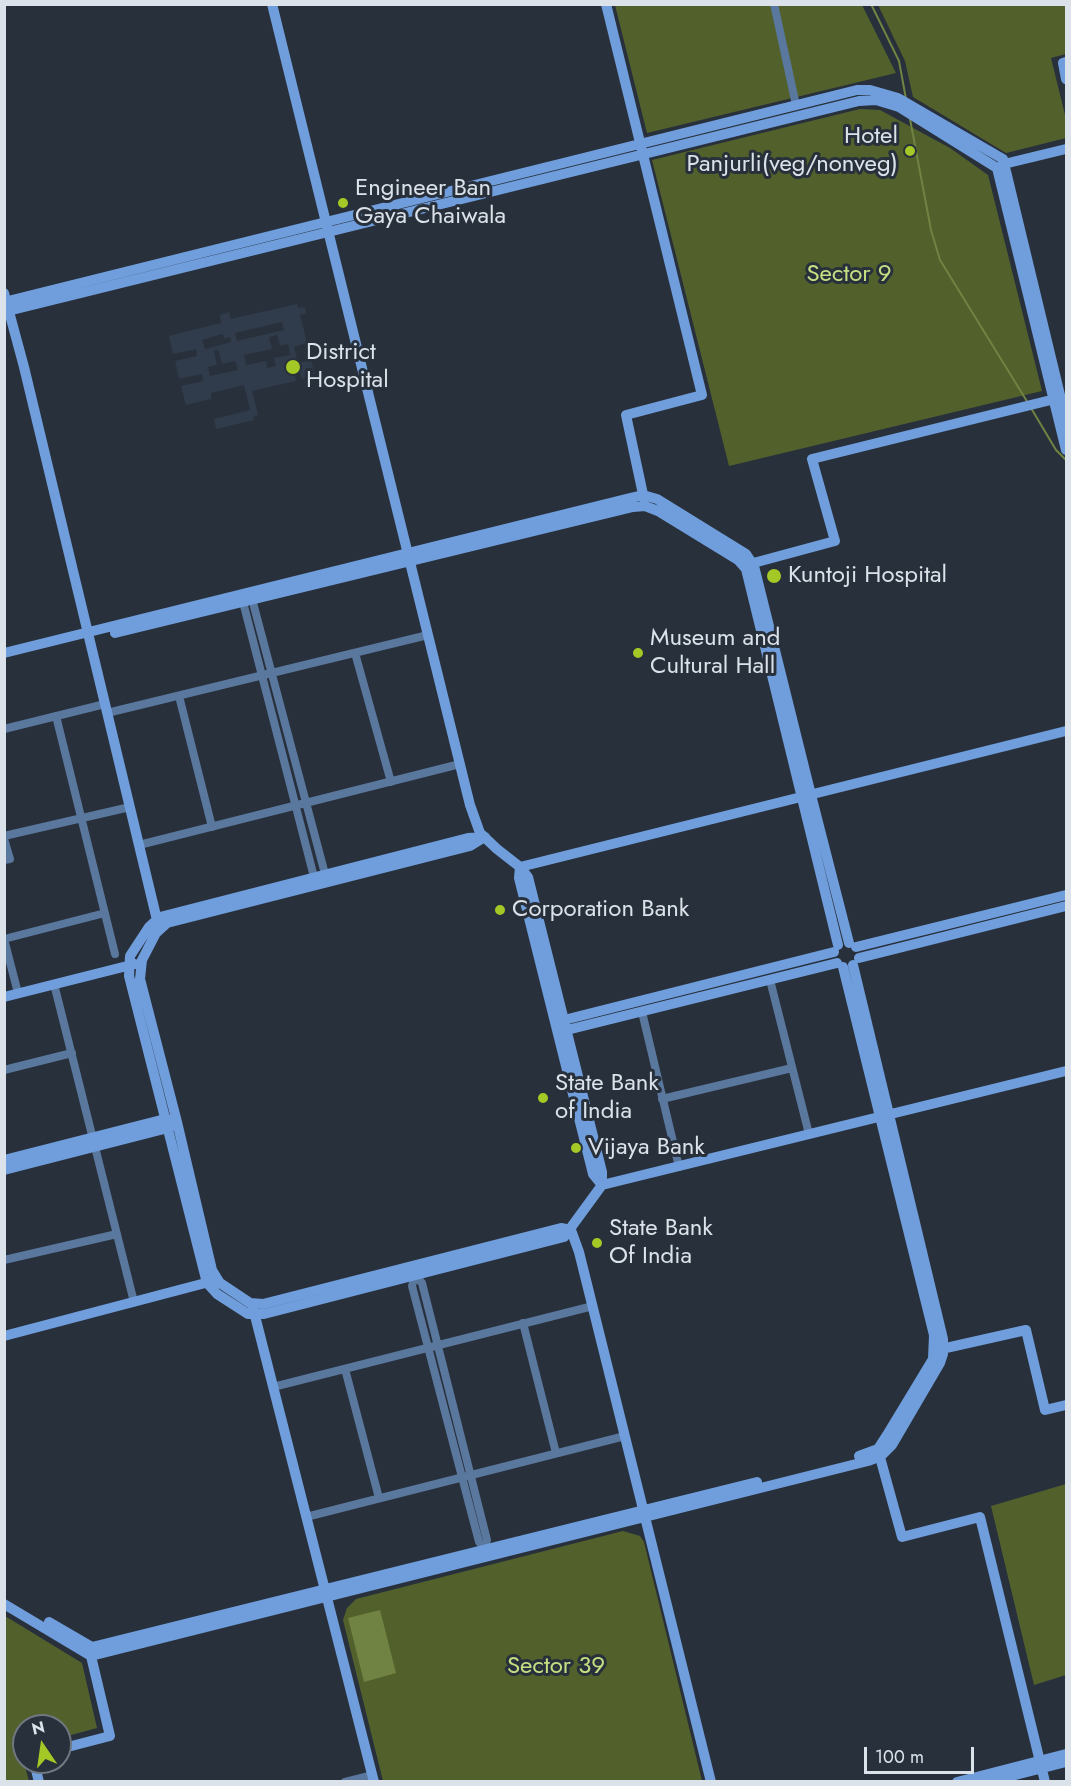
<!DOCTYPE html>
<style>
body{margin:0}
#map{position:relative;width:1071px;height:1786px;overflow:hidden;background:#28303b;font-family:Jost,sans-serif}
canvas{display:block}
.frame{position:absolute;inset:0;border:6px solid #dce2e9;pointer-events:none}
.north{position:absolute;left:12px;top:1714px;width:60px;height:60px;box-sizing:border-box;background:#28303b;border:2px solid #707781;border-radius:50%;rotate:347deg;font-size:16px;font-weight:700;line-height:24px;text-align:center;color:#dce2e9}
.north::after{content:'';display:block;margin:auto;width:21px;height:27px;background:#a4c825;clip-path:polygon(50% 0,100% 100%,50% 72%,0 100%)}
.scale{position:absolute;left:864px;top:1747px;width:110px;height:27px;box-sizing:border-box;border:3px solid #dce2e9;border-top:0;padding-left:8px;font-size:18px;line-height:21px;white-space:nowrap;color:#dce2e9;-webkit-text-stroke:4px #28303b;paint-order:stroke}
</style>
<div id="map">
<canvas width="1071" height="1786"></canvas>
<div class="frame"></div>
<div class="north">N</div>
<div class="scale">100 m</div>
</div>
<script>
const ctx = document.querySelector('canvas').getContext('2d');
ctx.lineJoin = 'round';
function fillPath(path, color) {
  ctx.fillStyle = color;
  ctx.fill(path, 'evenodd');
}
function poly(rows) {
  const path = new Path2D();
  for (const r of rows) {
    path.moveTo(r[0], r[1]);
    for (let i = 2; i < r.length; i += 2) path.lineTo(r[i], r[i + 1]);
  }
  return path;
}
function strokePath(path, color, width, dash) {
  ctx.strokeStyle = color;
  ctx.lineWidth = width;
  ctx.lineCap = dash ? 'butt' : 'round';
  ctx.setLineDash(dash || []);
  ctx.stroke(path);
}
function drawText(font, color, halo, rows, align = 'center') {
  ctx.font = font + ' Jost,sans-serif';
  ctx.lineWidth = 6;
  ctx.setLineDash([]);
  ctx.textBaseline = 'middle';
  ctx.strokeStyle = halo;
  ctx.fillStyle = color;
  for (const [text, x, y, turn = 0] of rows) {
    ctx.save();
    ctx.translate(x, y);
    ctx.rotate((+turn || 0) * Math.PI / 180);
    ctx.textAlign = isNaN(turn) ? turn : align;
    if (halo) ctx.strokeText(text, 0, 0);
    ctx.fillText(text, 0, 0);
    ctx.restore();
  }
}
fillPath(poly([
 [297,304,298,308,305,307,306,313,300,315,307,343,294,347,298,363,311,360,315,376,302,379,300,373,295,374,296,381,252,391,258,415,253,417,254,420,216,429,214,419,250,410,244,385,211,393,211,399,186,405,181,386,203,381,202,374,179,379,175,361,197,356,196,349,173,354,169,336,221,323,220,315,229,312,231,319],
 [282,322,284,330,237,341,235,333],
 [223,334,224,339,230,337,231,342,205,349,202,340],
 [277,335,280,346,288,344,290,355,274,358,276,366,267,368,266,361,246,365,244,355,272,349,269,337],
 [218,350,222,364,235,361,238,370,210,376,208,367,217,365,214,351]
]), '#303b4b');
fillPath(poly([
 [615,5,862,5,896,73,647,133],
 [878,5,1066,5,1066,54,1051,58,1066,119,1066,138,1006,153,913,97,905,61],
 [860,109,880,110,950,148,988,175,1042,391,729,466,652,160],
 [1066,1484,1066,1675,1034,1685,991,1506],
 [623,1531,640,1536,644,1542,702,1781,383,1781,343,1620,347,1608,356,1599],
 [5,1616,82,1663,97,1728,60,1738,60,1726,24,1726,24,1747,20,1748,29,1781,5,1781]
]), '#52612c');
fillPath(poly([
 [380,1610,396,1673,364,1682,348,1618]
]), '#708342');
strokePath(poly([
 [871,4,899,61,906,99],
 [910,119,931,230,940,260,1028,403],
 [1031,408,1056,450,1066,460]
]), '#708342', 2);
strokePath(poly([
 [774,4,796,105],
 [249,596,252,599,325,874],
 [244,597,243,602,314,877],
 [355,653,391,782],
 [179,696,212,827],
 [107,713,428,635],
 [56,716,115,954],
 [4,729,105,704],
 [4,836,130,807],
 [4,839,10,859,4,860],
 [139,845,460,764],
 [4,939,105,913],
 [4,939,18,993],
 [770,980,809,1134],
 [54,984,134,1302],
 [642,1012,679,1167],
 [4,1070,72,1053],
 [662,1099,792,1068],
 [4,1260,117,1234],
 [415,1275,412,1286,479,1542,485,1549],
 [415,1275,422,1283,487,1540,485,1549],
 [523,1323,556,1453],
 [345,1369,379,1498],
 [273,1387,593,1306],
 [306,1517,625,1436],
 [345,1782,373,1775]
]), '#5a779d', 8);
strokePath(poly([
 [272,4,470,805,480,833,497,849,520,867,1066,731],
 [606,4,702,395,626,415,644,499],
 [1066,62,1063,63,1066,79],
 [1000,167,1004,164,1066,149],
 [4,293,24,367,157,920,160,925],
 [4,302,857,90,870,90,898,98,1003,159,1066,420],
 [4,312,859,101,876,100,899,107,997,168,1066,450],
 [746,565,835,541,812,459,1059,398],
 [115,633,633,507,645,506,658,511,738,560,746,569,838,945],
 [4,653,630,498,643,495,657,499,746,554,754,566,811,795,849,943],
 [485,837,468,838,160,917,149,927,130,956,129,976,207,1283,217,1294,248,1314,264,1314,564,1237,602,1185,1066,1071],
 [483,838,470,846,167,923,156,933,142,960,140,979,177,1122,212,1270,220,1283,250,1303,263,1304,561,1228,571,1230],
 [520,867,528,877,602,1172,602,1185,593,1174,519,878,520,867],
 [856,947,1066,895],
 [859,958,1066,906],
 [843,967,934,1335,933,1359,887,1435,878,1449,859,1456],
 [4,997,135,964],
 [561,1024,564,1020,834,952],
 [560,1029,567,1030,837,963],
 [4,1160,165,1119,170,1120],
 [4,1170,168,1128,172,1126],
 [571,1230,579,1252,711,1782],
 [253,1308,374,1782],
 [4,1336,213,1281],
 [937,1350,1026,1330,1045,1410,1066,1405],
 [878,1450,902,1537,980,1517,1045,1782],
 [4,1604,91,1656,868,1461,881,1456,892,1445,940,1363,943,1354,943,1339,853,965],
 [49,1622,92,1647,757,1482],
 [60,1749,110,1736,91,1656,92,1650],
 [34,1762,39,1782],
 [957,1782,1066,1754],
 [988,1782,1066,1762]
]), '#709edc', 10);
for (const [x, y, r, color] of [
 [910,151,6,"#a4c825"],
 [343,203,6,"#a4c825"],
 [293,367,8,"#a4c825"],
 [774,576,8,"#a4c825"],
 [638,653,6,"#a4c825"],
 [500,910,6,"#a4c825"],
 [543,1098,6,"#a4c825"],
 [576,1148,6,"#a4c825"],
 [597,1243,6,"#a4c825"]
]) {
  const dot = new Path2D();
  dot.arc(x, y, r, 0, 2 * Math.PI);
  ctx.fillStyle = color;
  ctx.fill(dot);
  strokePath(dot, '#28303b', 2);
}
drawText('24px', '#dce2e9', '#28303b', [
 ["Hotel",898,137,"right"],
 ["Panjurli(veg/nonveg)",898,165,"right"],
 ["Engineer Ban",355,189],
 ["Gaya Chaiwala",355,217],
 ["District",306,353],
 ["Hospital",306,381],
 ["Kuntoji Hospital",788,576],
 ["Museum and",650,639],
 ["Cultural Hall",650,667],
 ["Corporation Bank",512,910],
 ["State Bank",555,1084],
 ["of India",555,1112],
 ["Vijaya Bank",588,1148],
 ["State Bank",609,1229],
 ["Of India",609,1257]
], 'left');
drawText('24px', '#c5e083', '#28303b', [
 ["Sector 9",849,275],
 ["Sector 39",556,1667]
]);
</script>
